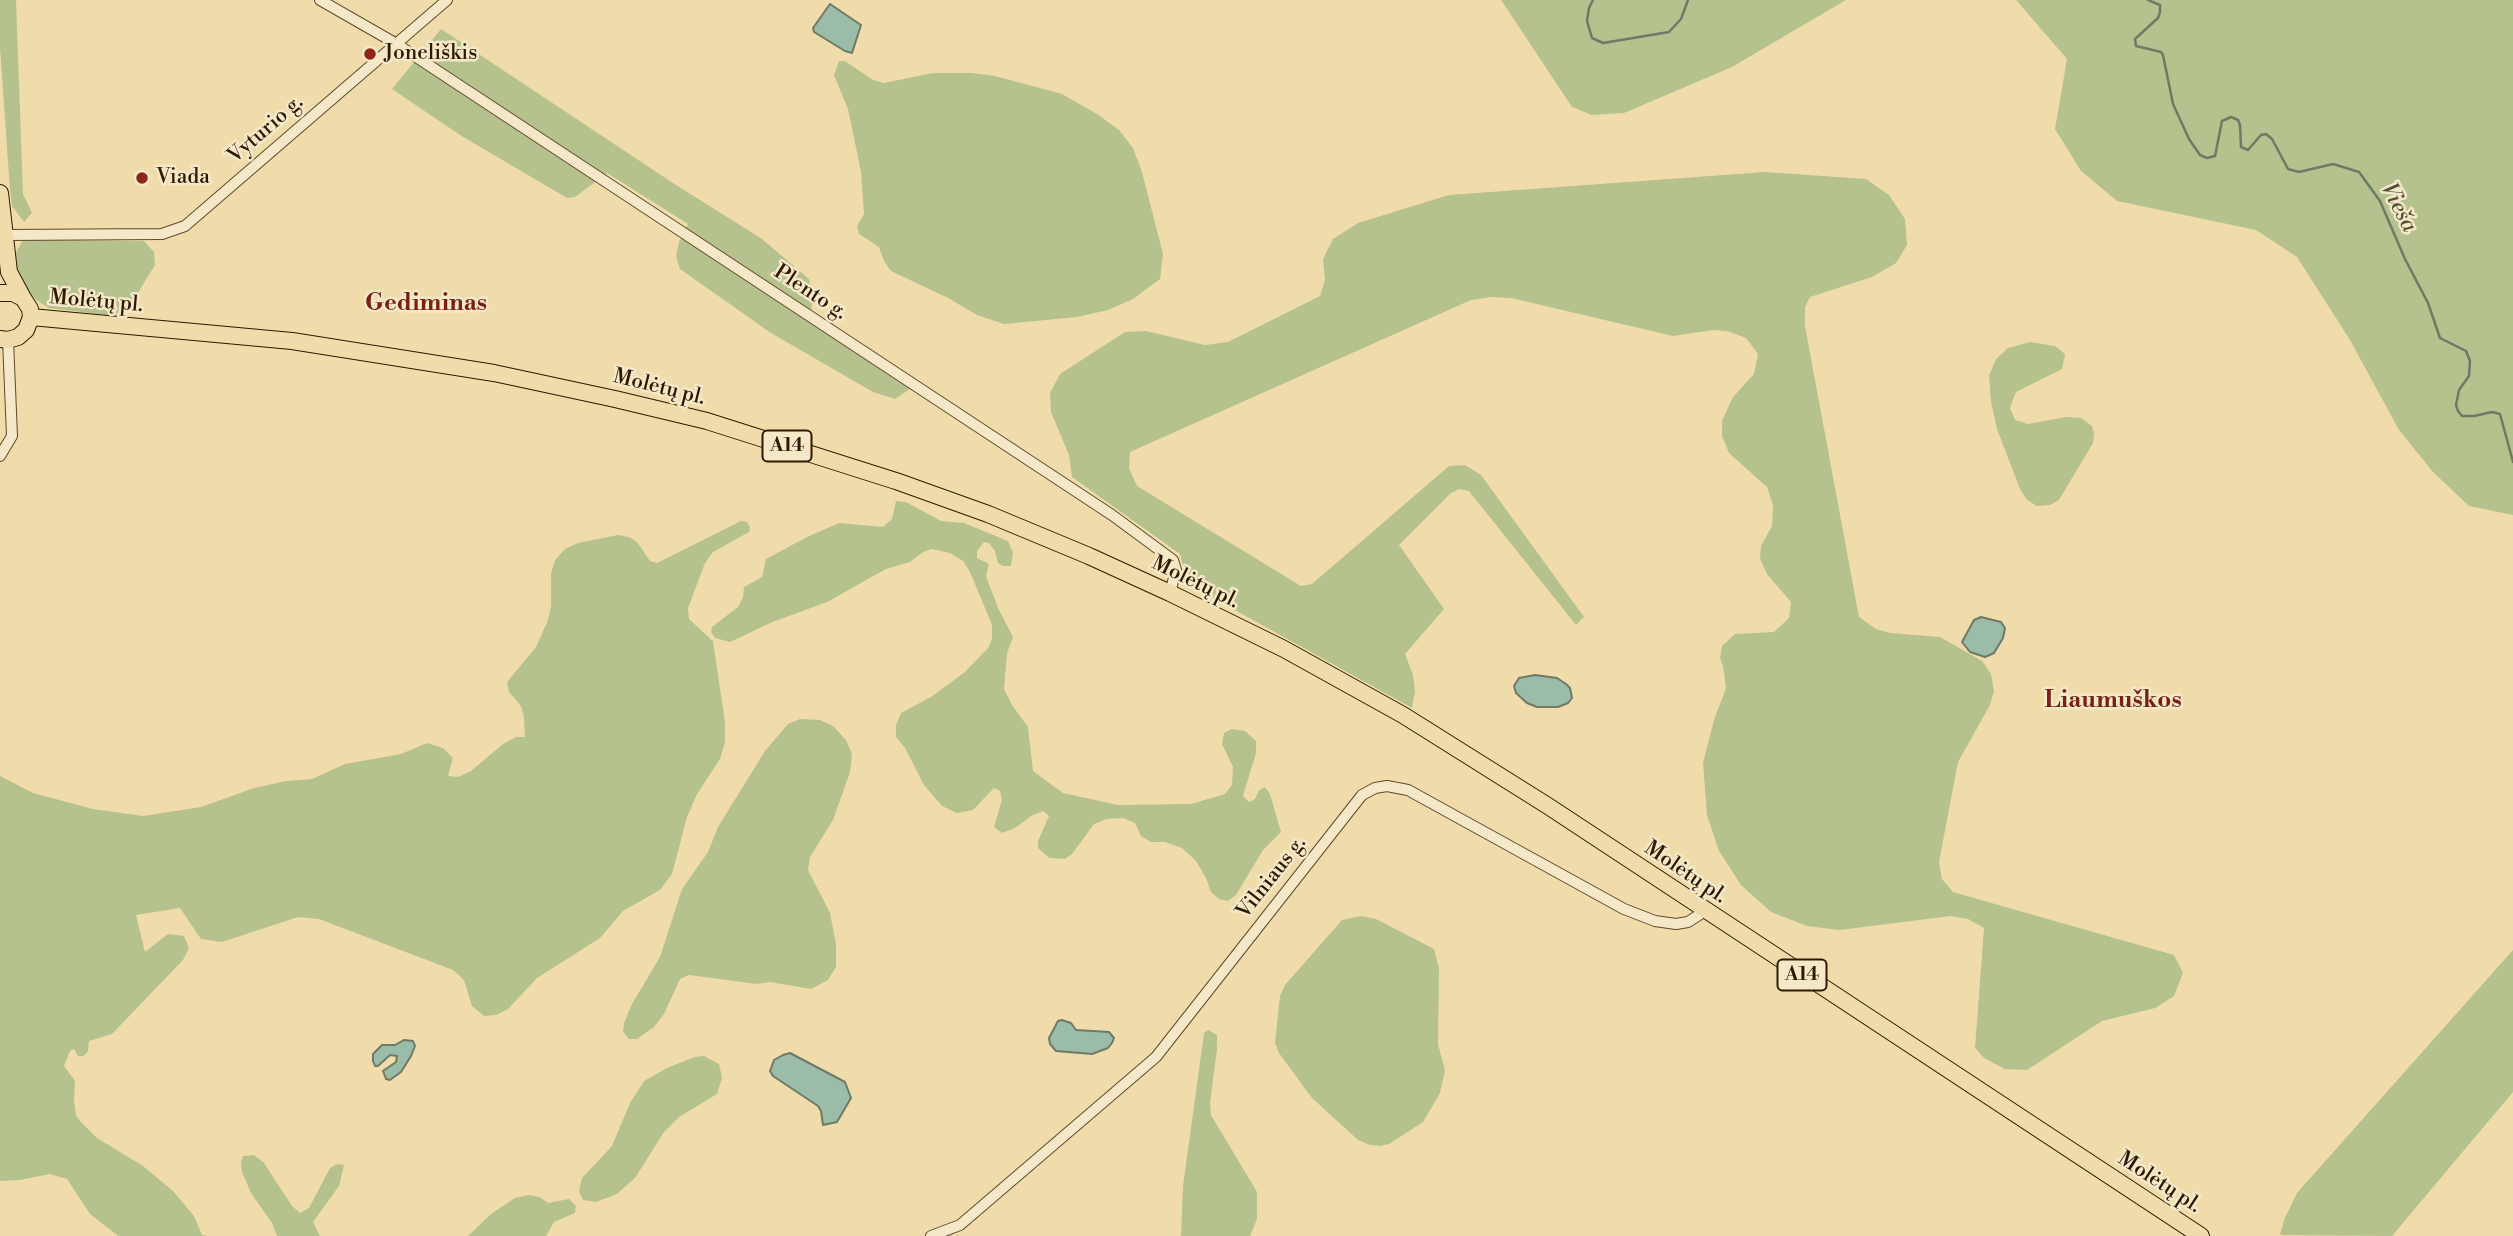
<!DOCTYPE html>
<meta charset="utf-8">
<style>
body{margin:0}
canvas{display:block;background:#f0dcab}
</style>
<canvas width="2513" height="1236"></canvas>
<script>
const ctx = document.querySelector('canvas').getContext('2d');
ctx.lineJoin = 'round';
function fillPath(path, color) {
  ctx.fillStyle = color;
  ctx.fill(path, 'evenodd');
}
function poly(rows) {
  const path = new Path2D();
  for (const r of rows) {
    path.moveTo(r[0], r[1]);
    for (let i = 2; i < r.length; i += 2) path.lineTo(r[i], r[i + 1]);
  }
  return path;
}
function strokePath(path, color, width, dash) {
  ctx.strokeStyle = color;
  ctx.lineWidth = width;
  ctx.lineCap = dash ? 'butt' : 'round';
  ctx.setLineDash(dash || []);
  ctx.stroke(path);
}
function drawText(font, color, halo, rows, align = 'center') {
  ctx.font = font + ' "Libre Bodoni",serif';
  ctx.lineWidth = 5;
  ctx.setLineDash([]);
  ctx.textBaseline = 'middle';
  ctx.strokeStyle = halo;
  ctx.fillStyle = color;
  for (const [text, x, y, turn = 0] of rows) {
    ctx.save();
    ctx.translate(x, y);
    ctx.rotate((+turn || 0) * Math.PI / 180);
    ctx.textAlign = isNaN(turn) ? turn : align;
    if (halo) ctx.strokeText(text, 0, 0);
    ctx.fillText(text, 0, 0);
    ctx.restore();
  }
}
fillPath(poly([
 [0,0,16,0,23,194,32,213,24,222,12,206,10,190,0,48],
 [1501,0,1846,0,1732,67,1624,113,1592,115,1572,107],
 [2016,0,2513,0,2513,515,2469,506,2433,472,2399,430,2350,340,2297,257,2256,230,2117,201,2081,171,2055,129,2067,59],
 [441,29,673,183,762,239,809,279,813,298,809,322,910,389,895,399,873,392,771,333,680,269,676,256,679,242,688,224,607,173,575,197,567,198,460,135,392,89],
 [839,61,845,61,873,80,884,83,933,73,971,73,995,76,1062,94,1097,114,1119,130,1133,148,1142,172,1163,254,1160,279,1133,299,1108,310,1077,317,1004,324,977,315,948,298,891,271,884,261,879,247,859,234,857,226,864,214,861,172,848,109,834,75],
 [1765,172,1866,179,1889,195,1905,219,1907,245,1896,263,1872,277,1810,297,1805,307,1805,326,1859,617,1876,629,1890,633,1940,637,1982,661,1991,674,1994,691,1990,705,1958,762,1939,862,1942,879,1953,892,2174,955,2183,973,2174,996,2155,1008,2102,1021,2027,1070,2005,1069,1984,1058,1975,1048,1984,928,1968,919,1951,916,1840,930,1807,926,1771,912,1741,885,1719,851,1707,815,1703,763,1714,720,1726,688,1723,666,1720,658,1722,646,1735,634,1774,632,1789,618,1791,602,1767,574,1760,559,1761,546,1772,526,1773,505,1767,487,1729,453,1722,436,1722,421,1733,397,1754,374,1758,354,1746,338,1727,331,1713,330,1673,336,1511,298,1492,297,1471,300,1130,452,1129,468,1137,486,1301,586,1312,584,1449,466,1465,465,1481,475,1584,617,1576,625,1469,491,1459,489,1451,493,1399,545,1444,609,1405,654,1413,675,1415,692,1412,708,1188,584,1180,554,1072,477,1069,455,1051,412,1050,393,1060,374,1125,332,1146,331,1205,345,1228,342,1320,296,1325,280,1323,259,1333,239,1358,223,1449,195],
 [23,240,144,241,154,252,155,265,131,304,132,307,121,317,49,308,36,300,19,281,14,263,15,254],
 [2030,342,2055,346,2065,354,2062,369,2016,392,2010,408,2015,420,2028,424,2066,417,2081,418,2092,426,2094,433,2093,443,2059,500,2050,505,2037,506,2027,500,2020,489,1997,429,1991,401,1989,376,1996,359,2008,348],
 [896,501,906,502,941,521,964,523,1008,541,1013,553,1011,566,1003,566,998,563,995,551,989,543,984,542,977,551,977,558,989,564,986,576,998,608,1013,637,1007,653,1004,689,1012,705,1028,727,1033,771,1063,793,1118,805,1191,804,1225,794,1232,785,1233,767,1222,744,1224,733,1232,729,1245,731,1256,741,1256,753,1243,796,1249,802,1255,799,1259,790,1265,787,1270,794,1281,832,1263,850,1236,895,1228,901,1219,899,1211,892,1206,878,1196,861,1182,848,1165,842,1151,842,1141,836,1135,823,1123,818,1107,819,1094,824,1072,854,1065,859,1049,858,1038,848,1038,841,1049,816,1043,811,1031,816,1015,828,1002,833,994,827,1002,800,1000,791,994,788,973,810,957,813,942,806,924,785,905,748,896,737,896,725,901,713,931,697,965,672,988,648,992,639,992,625,970,572,963,561,950,553,932,549,923,552,910,562,886,569,827,602,770,623,743,636,730,642,715,638,711,632,712,627,738,607,743,597,744,587,762,577,766,559,807,537,839,523,883,527,892,519],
 [741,521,747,522,750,527,749,532,713,552,705,563,688,608,689,619,713,641,725,722,725,742,720,759,697,794,687,817,672,874,660,890,623,911,600,938,537,978,508,1009,496,1015,484,1016,472,1006,464,980,453,970,319,919,298,917,222,942,201,939,180,908,136,915,145,952,168,934,184,936,189,948,183,960,112,1034,89,1041,88,1051,84,1056,78,1056,74,1049,70,1051,64,1066,75,1081,74,1099,76,1115,80,1121,97,1138,143,1166,173,1191,194,1216,202,1235,208,1236,118,1236,90,1214,67,1179,50,1174,20,1180,0,1181,0,776,33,793,93,809,143,816,201,807,254,788,286,781,312,779,345,764,401,754,427,743,443,748,453,758,448,776,458,777,471,771,503,744,516,737,525,737,524,717,521,706,509,692,507,682,536,647,548,620,551,606,551,573,555,560,565,549,578,543,618,535,629,537,637,542,650,561,657,563],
 [800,719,820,720,833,726,846,740,852,754,850,772,833,820,810,857,808,870,830,913,836,944,836,967,828,980,811,989,770,982,757,984,689,975,680,979,664,1014,654,1027,637,1039,629,1039,623,1032,624,1023,632,1004,660,957,682,889,708,852,718,827,765,751,788,724],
 [1361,916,1376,919,1434,949,1439,968,1438,1044,1445,1070,1440,1093,1423,1122,1389,1144,1380,1146,1370,1145,1358,1140,1312,1098,1279,1053,1275,1043,1280,996,1285,985,1342,920],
 [2513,950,2513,1092,2392,1236,2280,1235,2284,1220,2297,1193],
 [1208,1030,1217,1035,1217,1049,1210,1103,1211,1115,1257,1192,1257,1219,1250,1236,1181,1236,1183,1186,1204,1033],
 [704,1056,719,1064,722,1078,717,1094,679,1117,664,1132,635,1178,617,1194,596,1202,583,1200,579,1191,582,1178,612,1146,630,1103,644,1081,669,1067,695,1057],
 [254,1155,264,1163,292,1206,300,1213,309,1208,330,1168,337,1164,344,1165,339,1186,313,1222,320,1236,277,1236,272,1223,251,1193,242,1172,241,1162,243,1156],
 [529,1195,540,1197,548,1203,569,1199,576,1206,575,1213,554,1222,546,1236,468,1236,491,1214,515,1198]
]), '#b5c28d');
const water = poly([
 [830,4,861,25,852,53,845,51,814,32,813,28,830,4],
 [1981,617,2001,622,2005,628,2003,638,1994,653,1985,657,1970,652,1962,642,1974,620,1981,617],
 [1535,675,1557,678,1566,684,1570,688,1572,698,1568,703,1558,707,1537,707,1527,703,1516,693,1514,686,1519,678,1535,675],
 [1062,1020,1071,1023,1076,1030,1109,1032,1114,1038,1112,1043,1108,1048,1092,1054,1056,1051,1050,1044,1049,1038,1058,1021,1062,1020],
 [404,1040,413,1041,415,1046,411,1056,401,1072,390,1080,386,1079,383,1071,396,1062,397,1056,390,1055,378,1066,375,1066,373,1061,373,1054,382,1045,395,1045,404,1040],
 [790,1053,845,1082,851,1098,837,1122,823,1125,821,1111,818,1106,773,1076,770,1071,774,1060,783,1055,790,1053]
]);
fillPath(water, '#9abca9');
strokePath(water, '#6e7a65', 2);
strokePath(poly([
 [1593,0,1589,8,1587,21,1592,38,1603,43,1669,32,1681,19,1688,0],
 [2148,0,2160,5,2160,12,2158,18,2135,39,2136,46,2161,52,2163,55,2173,104,2189,139,2200,155,2207,158,2215,156,2222,121,2231,117,2238,120,2240,125,2241,147,2248,150,2261,135,2266,134,2272,139,2288,169,2299,172,2333,164,2359,172,2380,201,2405,259,2428,303,2440,338,2466,351,2470,361,2469,376,2459,390,2456,405,2458,411,2462,416,2474,416,2492,412,2500,414,2513,462]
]), '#6e7a65', 2.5);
const minor = poly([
 [320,0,395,43,1112,515,1173,560,1176,570,1170,593],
 [5,235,162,234,185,226,447,0],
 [0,456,12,436,8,340],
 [931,1236,960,1225,1156,1057,1362,795,1375,788,1387,786,1408,790,1624,909,1655,921,1676,924,1688,922,1705,911]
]);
const trunk = poly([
 [0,193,9,272,23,298],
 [0,293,13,293,23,298,30,309,31,317,26,330,18,337,8,340,0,339],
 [31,317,292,341,494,373,615,399,707,421,896,481,988,514,1089,556,1170,593,1284,649,1403,715,1548,806,2201,1236]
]);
strokePath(minor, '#5e492b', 12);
strokePath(trunk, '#2d1800', 18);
strokePath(minor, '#f5e8c8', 10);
strokePath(trunk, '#f0dcab', 16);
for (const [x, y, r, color] of [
 [370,54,7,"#8f2418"],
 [142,178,7,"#8f2418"]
]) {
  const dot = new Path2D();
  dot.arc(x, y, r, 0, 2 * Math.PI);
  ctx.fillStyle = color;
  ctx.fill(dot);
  strokePath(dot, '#f5e8c8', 2.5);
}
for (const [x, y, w] of [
 [787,446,49],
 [1802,975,49]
]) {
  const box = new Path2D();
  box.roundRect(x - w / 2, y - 15.5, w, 31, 5);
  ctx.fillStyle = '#f5e8c8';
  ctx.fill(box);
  strokePath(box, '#2d1800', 2);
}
drawText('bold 19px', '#2d1800', null, [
 ["A14",787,446],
 ["A14",1802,975]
]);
drawText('21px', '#2d1800', '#f5e8c8', [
 ["Joneliškis",384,54],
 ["Viada",156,178]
], 'left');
drawText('21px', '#2d1800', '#f5e8c8', [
 ["Vyturio g.",266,130,-41],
 ["Plento g.",810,293,33],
 ["Molėtų pl.",96,302,5],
 ["Molėtų pl.",659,388,14],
 ["Molėtų pl.",1195,583,26],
 ["Molėtų pl.",1685,873,34],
 ["Vilniaus g.",1272,878,-52],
 ["Molėtų pl.",2159,1183,33]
]);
drawText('italic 23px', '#53513b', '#f5e8c8', [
 ["Vieša",2398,208,62]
]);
drawText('bold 24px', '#7a1f14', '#f5e8c8', [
 ["Gediminas",426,304],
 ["Liaumuškos",2113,701]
]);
</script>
